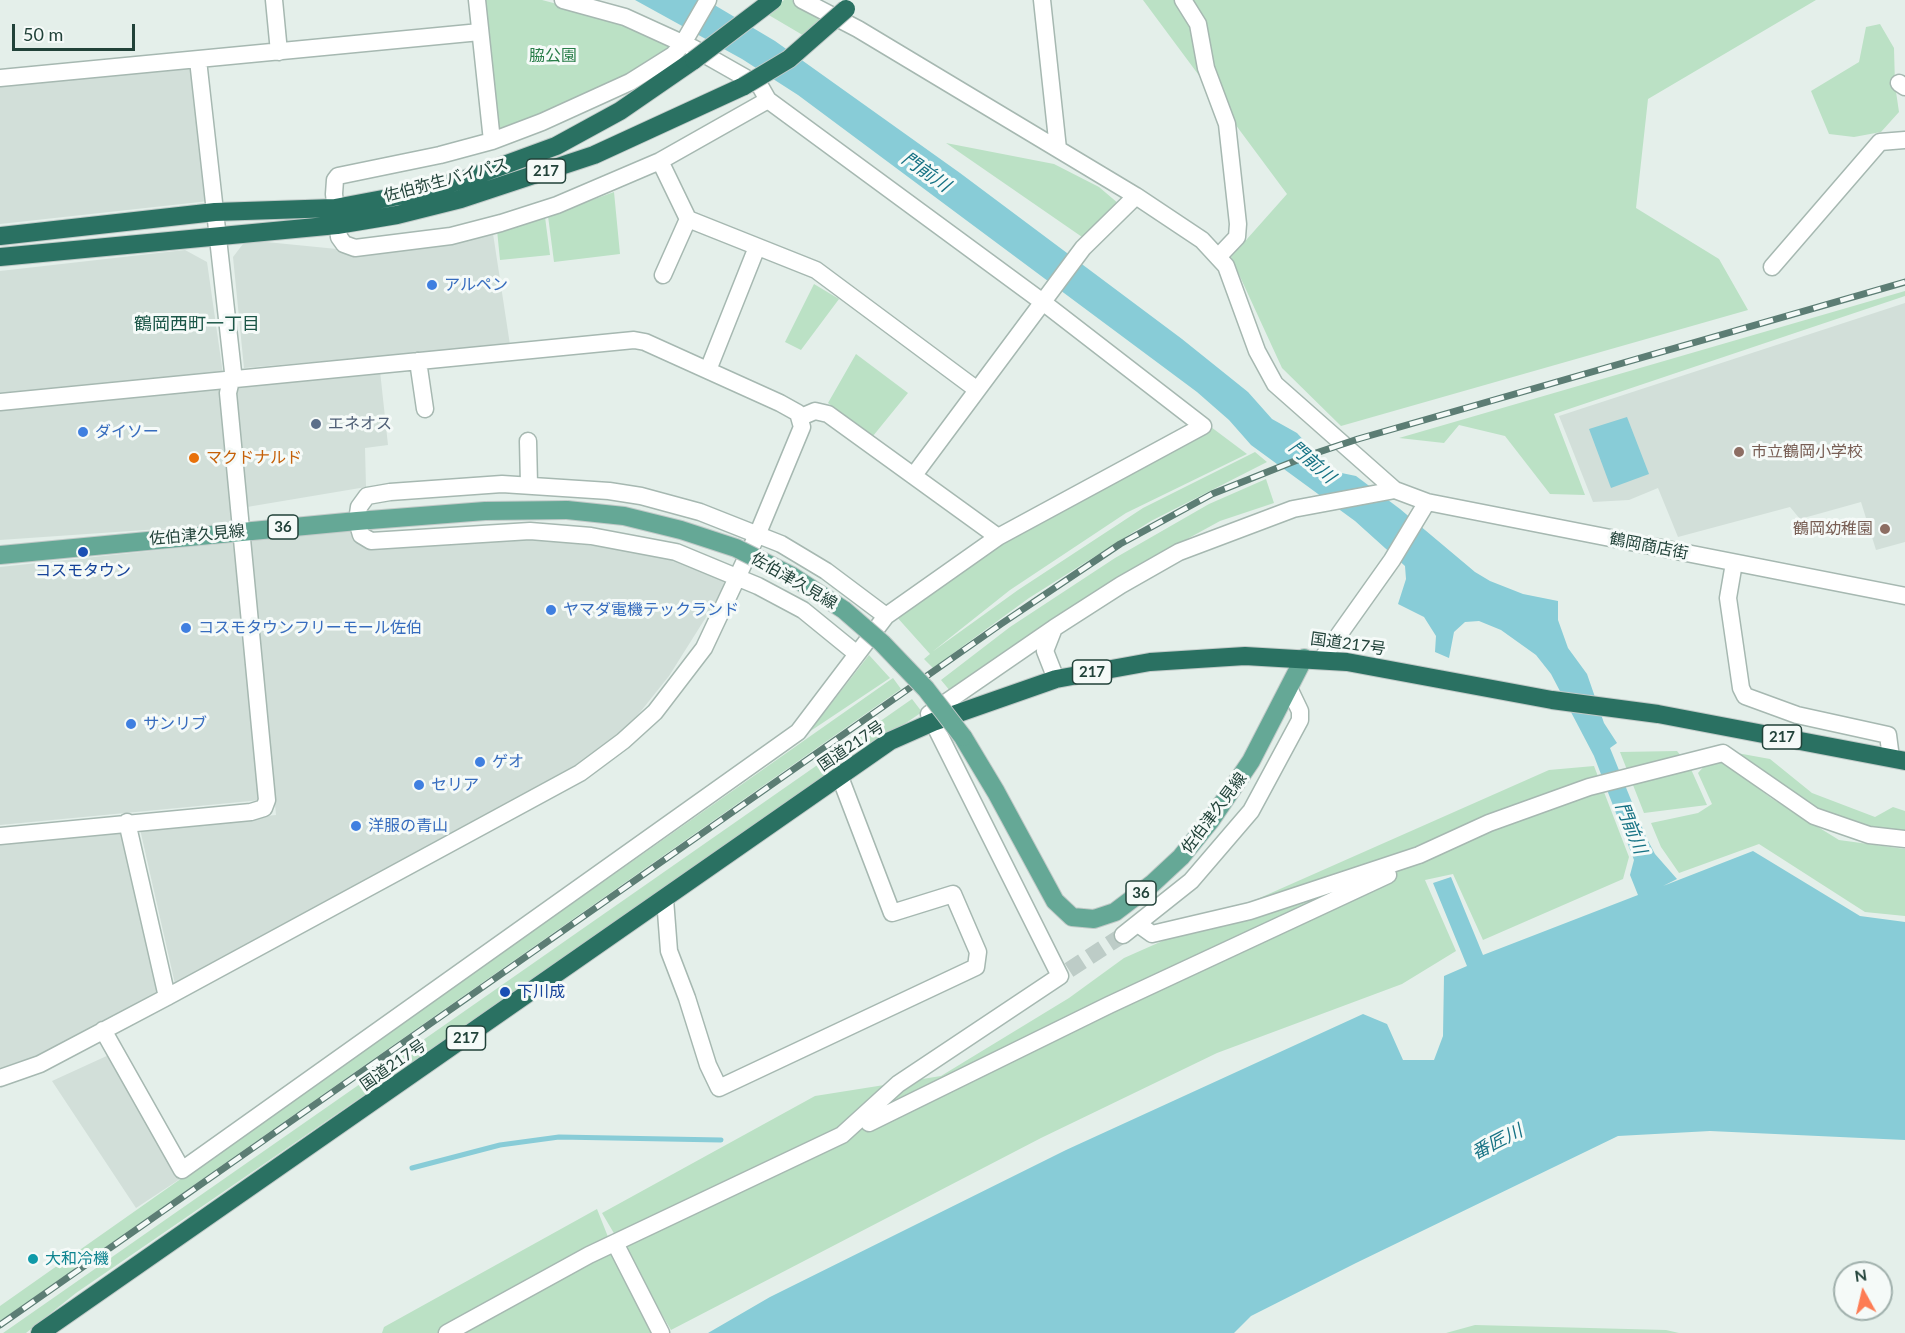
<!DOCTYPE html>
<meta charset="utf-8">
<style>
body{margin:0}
#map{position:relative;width:1905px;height:1333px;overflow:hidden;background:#e4efea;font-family:Lato,sans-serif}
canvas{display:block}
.north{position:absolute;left:1833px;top:1261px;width:60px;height:60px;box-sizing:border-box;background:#f5faf8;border:2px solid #a0b0ac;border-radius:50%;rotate:352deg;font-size:16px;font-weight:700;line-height:24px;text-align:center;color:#214239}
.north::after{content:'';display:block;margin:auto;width:21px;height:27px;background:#fd7c54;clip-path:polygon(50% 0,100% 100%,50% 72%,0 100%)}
.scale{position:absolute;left:12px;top:24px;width:123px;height:27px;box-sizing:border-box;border:3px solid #214239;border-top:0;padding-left:8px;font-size:18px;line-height:21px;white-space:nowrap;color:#214239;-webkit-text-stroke:4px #f5faf8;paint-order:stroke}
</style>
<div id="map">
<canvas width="1905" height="1333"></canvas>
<div class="north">N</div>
<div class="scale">50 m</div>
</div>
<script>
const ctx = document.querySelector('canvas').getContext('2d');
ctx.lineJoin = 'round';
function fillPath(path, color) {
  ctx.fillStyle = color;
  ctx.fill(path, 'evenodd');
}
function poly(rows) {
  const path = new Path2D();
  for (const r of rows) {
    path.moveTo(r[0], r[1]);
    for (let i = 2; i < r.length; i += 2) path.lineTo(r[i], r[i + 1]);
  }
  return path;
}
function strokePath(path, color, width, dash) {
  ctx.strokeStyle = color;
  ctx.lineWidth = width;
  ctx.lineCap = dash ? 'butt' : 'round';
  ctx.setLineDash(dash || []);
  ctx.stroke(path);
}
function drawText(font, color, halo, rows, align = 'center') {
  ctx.font = font + ' Lato,"Noto Sans JP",sans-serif';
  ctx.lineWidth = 6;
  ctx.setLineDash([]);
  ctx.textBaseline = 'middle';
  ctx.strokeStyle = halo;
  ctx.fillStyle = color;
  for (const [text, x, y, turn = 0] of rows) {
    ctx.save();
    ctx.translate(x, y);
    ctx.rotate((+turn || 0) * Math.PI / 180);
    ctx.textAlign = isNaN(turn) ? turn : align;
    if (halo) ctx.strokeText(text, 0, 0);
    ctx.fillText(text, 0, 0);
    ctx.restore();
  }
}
fillPath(poly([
 [194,64,209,201,0,224,0,82],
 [492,227,510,345,244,368,233,257,246,240,347,250],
 [185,250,207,262,223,374,0,394,0,271],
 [1905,303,1905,542,1876,550,1861,502,1800,519,1790,507,1678,537,1658,488,1629,500,1593,502,1559,416],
 [380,371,388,445,365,448,366,487,247,507,236,386],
 [221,385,232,524,0,540,0,407],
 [351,530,363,547,525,538,674,555,730,579,669,676,625,731,575,769,175,984,140,829,276,815,250,538],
 [235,542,261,800,0,825,0,567],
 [121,832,158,993,39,1059,0,1071,0,842],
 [111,1054,180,1179,136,1208,52,1081]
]), '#d2dfd9');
fillPath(poly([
 [481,0,542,0,625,22,672,47,623,81,496,134],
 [784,0,792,0,825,19,806,37,767,14],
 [1143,0,1816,0,1648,99,1636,208,1719,259,1748,310,1341,426,1282,368,1231,257,1287,194],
 [1880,24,1894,48,1895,85,1899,112,1881,132,1854,137,1829,134,1811,91,1859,62,1866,27],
 [946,143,1054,164,1099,187,1119,204,1085,239],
 [614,192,620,254,554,262,548,216],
 [545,217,550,255,500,260,497,230],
 [814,284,839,299,801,350,785,342],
 [1905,291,1905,296,1554,414,1585,495,1550,494,1505,436,1459,425,1444,443,1399,438],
 [856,354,908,393,873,436,828,403],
 [1211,427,1247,454,1126,513,1010,590,932,652,1018,590,1143,508,1255,452,1267,462,1151,521,1029,598,933,668,924,659,930,654,895,615,1002,540],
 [1266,479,1274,503,1220,521,1178,544,1076,604,951,692,941,680,1010,627,1115,558,1209,504],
 [869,655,890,678,809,732],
 [893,678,901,689,0,1321,0,1306],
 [912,699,922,712,76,1293,26,1333,3,1333],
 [1677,751,1690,767,1707,805,1644,813,1620,752],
 [1737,753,1770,759,1812,793,1875,817,1893,807,1905,811,1905,838,1886,837,1806,805],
 [1723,762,1771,798,1839,840,1905,849,1905,916,1865,912,1759,844,1679,873,1661,847,1651,823,1698,813,1712,804,1698,773,1707,763],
 [1594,766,1629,857,1623,879,1483,940,1453,874,1425,880,1456,951,1402,984,1217,1053,1041,1138,671,1330,602,1213,815,1096,941,1076,1069,998,1124,958,1549,770],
 [597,1209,612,1247,655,1333,382,1333,384,1327],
 [1475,1325,1666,1330,1679,1333,1446,1333]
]), '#bbe1c5');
fillPath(poly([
 [635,0,706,0,775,41,960,173,1182,339,1248,392,1272,419,1297,433,1332,471,1356,476,1400,509,1475,572,1490,581,1523,594,1558,601,1558,620,1568,648,1587,674,1604,723,1617,743,1610,748,1646,837,1655,854,1677,879,1663,886,1753,851,1860,916,1905,922,1905,1140,1710,1131,1618,1136,1356,1263,1251,1316,1234,1333,708,1333,770,1297,1066,1150,1363,1014,1387,1024,1403,1060,1434,1060,1443,1036,1444,976,1467,966,1433,883,1451,877,1483,955,1638,895,1630,875,1634,860,1594,756,1551,674,1536,655,1501,630,1479,621,1465,622,1454,632,1449,658,1435,652,1436,636,1424,617,1398,604,1406,579,1405,566,1355,521,1251,445,1229,420,1197,392,798,95,742,59],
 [1627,417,1649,474,1611,488,1589,429]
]), '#88ccd7');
strokePath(poly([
 [412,1168,500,1145,559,1137,721,1140]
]), '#88ccd7', 5);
strokePath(poly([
 [1069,970,1123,935]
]), '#bdccc7', 16, [16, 8]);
const minor = poly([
 [274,0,279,52],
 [477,0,492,141],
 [708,0,682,45,673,55,630,82,542,122,492,141,440,155,338,176,335,180,334,194,339,237,344,244,355,248,451,236,501,223,557,205,660,161,768,100],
 [802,0,858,29,1136,196,1202,240,1226,266,1257,351,1275,384,1395,490,1427,502,1905,596],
 [1042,0,1058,149],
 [1183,0,1198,24,1206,68,1227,124,1238,224,1237,237,1219,256],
 [0,78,480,32],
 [1899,83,1905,87],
 [660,161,688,219,816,270,976,389],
 [1772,267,1880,142,1905,140],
 [663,275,688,219],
 [418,361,425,409],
 [708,370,757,247],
 [0,402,634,340,645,342,780,403,798,413,802,427,758,533,704,648,655,712,623,741,580,773,167,997,40,1064,0,1078],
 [801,417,815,411,828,414,998,537],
 [528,441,529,484],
 [914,475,1083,248,1136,196],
 [1734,563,1728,598,1741,688,1745,696,1797,715,1888,735,1891,758],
 [1054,628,1045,651,1056,679],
 [857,654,803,610,758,586,676,552,591,536,530,531,371,541,361,535,357,521,359,507,367,496,390,492,502,484,609,491,641,496,700,512,781,544,826,571,886,616],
 [1321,660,1392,560,1427,502],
 [929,714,1054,628,1121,585,1179,552,1293,509,1395,490],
 [127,822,167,997],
 [0,836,251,812,264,808,267,800,228,393,233,372,198,60],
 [665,899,669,951,687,998,708,1065,719,1088,976,967,978,952,953,894,892,913,840,777],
 [1138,924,1152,934,1250,911,1419,855,1489,823,1589,787,1723,753,1814,816,1869,835,1905,839],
 [1123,935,1191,881,1251,811,1300,720,1300,711,1289,688],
 [103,1030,182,1170,798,732,886,616,998,537,1203,426,1044,303,768,100,760,86,693,48,625,17,563,0],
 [869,1123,1109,1005,1388,875],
 [615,1243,661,1333],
 [447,1333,589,1255,842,1135,898,1084,1060,976,933,722]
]);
const major = poly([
 [0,555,357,521,485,511,567,510],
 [963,737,996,792,1055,901,1072,917,1094,919,1115,912,1152,884,1181,857,1211,820,1251,761,1304,658]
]);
const highway = poly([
 [0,236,215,212,335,208,404,195,466,179,556,146,620,111,694,60],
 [0,257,337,225,397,215,461,199,594,155,744,86],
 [40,1333,890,741,933,722,1056,679,1150,662,1245,656,1347,662,1552,700,1658,714,1905,761]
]);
strokePath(minor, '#a6b8b1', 19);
strokePath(major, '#c1cac8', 20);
strokePath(highway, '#c1cac8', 20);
strokePath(minor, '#fff', 16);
strokePath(major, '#65a896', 18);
strokePath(highway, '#2a7162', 18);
const rail = poly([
 [0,1325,1001,624,1120,544,1212,494,1310,455,1358,439,1905,282]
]);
strokePath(rail, '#5c7d74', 7);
strokePath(rail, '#f5faf8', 4.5, [14]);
const majorBridge = poly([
 [567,510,624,516,681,530,736,548,792,576,844,610,882,643,926,689,963,737]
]);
const highwayBridge = poly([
 [694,60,773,0],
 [744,86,789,59,846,9]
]);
strokePath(majorBridge, '#c1cac8', 20, []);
strokePath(highwayBridge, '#c1cac8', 20, []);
strokePath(majorBridge, '#65a896', 18);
strokePath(highwayBridge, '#2a7162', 18);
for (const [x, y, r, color] of [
 [432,285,6,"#3f7fe0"],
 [316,424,6,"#5c6f8a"],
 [83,432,6,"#3f7fe0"],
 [1739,452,6,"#8d6e63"],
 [194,458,6,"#e8710a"],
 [1885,529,6,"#8d6e63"],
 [83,552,6,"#1a4fb4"],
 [551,610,6,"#3f7fe0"],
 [186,628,6,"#3f7fe0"],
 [131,724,6,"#3f7fe0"],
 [480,762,6,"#3f7fe0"],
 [419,785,6,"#3f7fe0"],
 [356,826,6,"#3f7fe0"],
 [505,992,6,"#1a4fb4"],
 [33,1259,6,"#0f9aa8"]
]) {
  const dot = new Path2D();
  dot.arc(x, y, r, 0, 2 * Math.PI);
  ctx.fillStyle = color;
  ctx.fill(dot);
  strokePath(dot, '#f5faf8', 2);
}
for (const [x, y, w] of [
 [546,171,39],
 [283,527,30],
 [1092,672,39],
 [1782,737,39],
 [1141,893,30],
 [466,1038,39]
]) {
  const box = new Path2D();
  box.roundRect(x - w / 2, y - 12, w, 24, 4.5);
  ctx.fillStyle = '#f5faf8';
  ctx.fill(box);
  strokePath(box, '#214239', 1.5);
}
drawText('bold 15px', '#214239', null, [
 ["217",546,171],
 ["36",283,527],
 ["217",1092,672],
 ["217",1782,737],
 ["36",1141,893],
 ["217",466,1038]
]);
drawText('16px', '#287d48', '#f5faf8', [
 ["脇公園",553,56]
]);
drawText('16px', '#214239', '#f5faf8', [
 ["佐伯弥生バイパス",446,180,-15],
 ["佐伯津久見線",197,535,-5],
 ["鶴岡商店街",1649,546,11],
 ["佐伯津久見線",794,581,30],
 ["国道217号",1348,644,8],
 ["国道217号",851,746,-34],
 ["佐伯津久見線",1214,813,-53],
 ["国道217号",393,1065,-35]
]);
drawText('16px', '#366cbe', '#f5faf8', [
 ["アルペン",444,285],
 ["ダイソー",95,432],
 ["ヤマダ電機テックランド",563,610],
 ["コスモタウンフリーモール佐伯",198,628],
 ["サンリブ",143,724],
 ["ゲオ",492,762],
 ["セリア",431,785],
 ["洋服の青山",368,826]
], 'left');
drawText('16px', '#4e5e75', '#f5faf8', [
 ["エネオス",328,424]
], 'left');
drawText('16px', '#785e54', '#f5faf8', [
 ["市立鶴岡小学校",1751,452],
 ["鶴岡幼稚園",1873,529,"right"]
], 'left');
drawText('16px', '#c56008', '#f5faf8', [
 ["マクドナルド",206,458]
], 'left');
drawText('16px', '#164399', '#f5faf8', [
 ["コスモタウン",83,571],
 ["下川成",517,992,"left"]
]);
drawText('16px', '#0d838f', '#f5faf8', [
 ["大和冷機",45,1259]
], 'left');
drawText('italic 18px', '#167284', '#f5faf8', [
 ["門前川",926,172,35],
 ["門前川",1312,462,41],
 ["門前川",1631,828,68],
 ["番匠川",1497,1142,-27]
]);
drawText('18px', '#1b5647', '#f5faf8', [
 ["鶴岡西町一丁目",197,324]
]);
</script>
